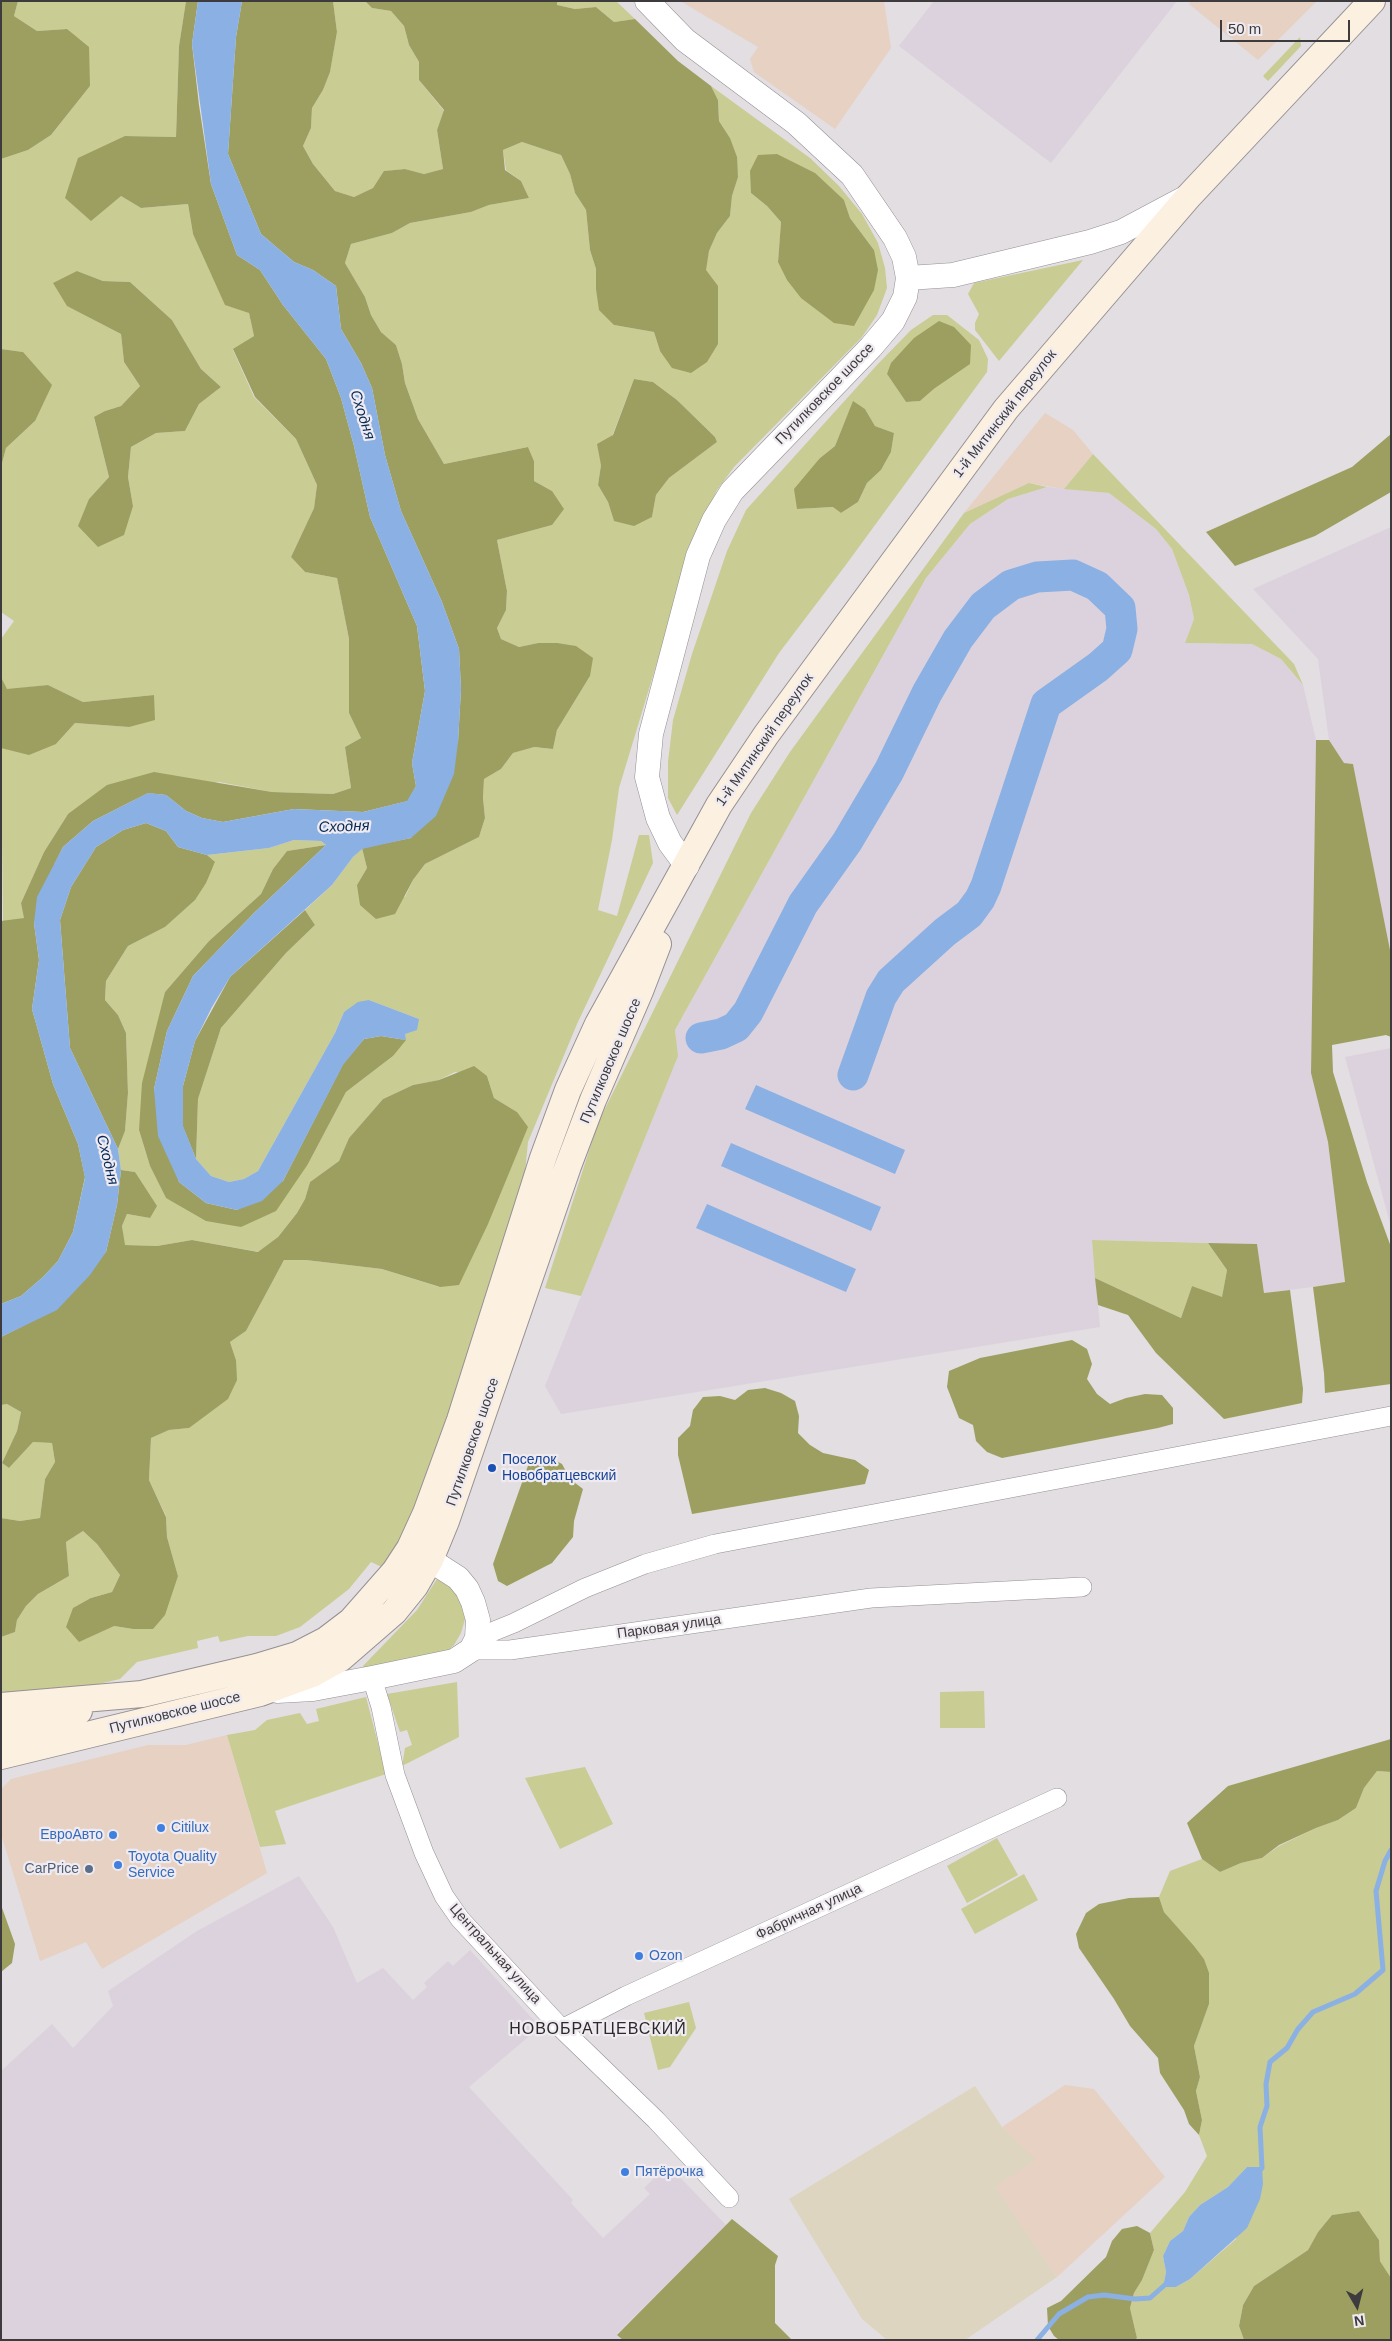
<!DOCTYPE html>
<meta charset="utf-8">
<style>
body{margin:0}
#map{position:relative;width:1392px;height:2341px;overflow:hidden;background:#e2dee2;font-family:Helvetica,sans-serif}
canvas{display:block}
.frame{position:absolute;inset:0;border:2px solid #3d3b3d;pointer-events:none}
.north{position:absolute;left:1332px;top:2281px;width:50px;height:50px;-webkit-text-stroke:4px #efebf0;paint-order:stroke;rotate:172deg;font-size:14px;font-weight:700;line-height:20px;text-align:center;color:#3d3b3d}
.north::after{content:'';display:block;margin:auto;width:18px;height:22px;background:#3d3b3d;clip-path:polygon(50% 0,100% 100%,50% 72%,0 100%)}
.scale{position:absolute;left:1220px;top:20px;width:130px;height:22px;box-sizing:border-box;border:2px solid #3d3b3d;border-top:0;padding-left:6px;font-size:15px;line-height:18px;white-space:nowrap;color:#3d3b3d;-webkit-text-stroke:4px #efebf0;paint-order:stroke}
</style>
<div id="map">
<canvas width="1392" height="2341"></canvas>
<div class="frame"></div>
<div class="north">N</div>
<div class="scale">50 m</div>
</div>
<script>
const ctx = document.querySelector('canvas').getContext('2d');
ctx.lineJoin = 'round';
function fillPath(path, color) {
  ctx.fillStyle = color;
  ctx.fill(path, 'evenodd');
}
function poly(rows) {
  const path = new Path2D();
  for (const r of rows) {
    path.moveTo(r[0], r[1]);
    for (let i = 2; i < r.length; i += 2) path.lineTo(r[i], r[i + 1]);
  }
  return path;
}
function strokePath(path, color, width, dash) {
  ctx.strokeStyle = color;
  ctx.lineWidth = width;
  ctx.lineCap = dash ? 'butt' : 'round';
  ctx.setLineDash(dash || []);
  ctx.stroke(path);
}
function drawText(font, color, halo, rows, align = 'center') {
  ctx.font = font + ' Helvetica,sans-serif';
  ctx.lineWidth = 4.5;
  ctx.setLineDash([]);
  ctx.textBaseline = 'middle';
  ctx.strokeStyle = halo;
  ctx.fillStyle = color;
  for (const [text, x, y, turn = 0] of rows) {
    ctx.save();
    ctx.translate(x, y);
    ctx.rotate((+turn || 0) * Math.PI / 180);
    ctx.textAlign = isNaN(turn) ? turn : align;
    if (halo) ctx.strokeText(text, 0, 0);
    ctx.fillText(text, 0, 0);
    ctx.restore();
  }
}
fillPath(poly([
 [680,1,884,1,891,48,835,129,754,72,750,59,758,47],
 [1191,1,1317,1,1258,60,1189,4],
 [1045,413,1073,430,1093,454,1064,489,1029,483,964,513],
 [227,1735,267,1873,102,1969,86,1942,40,1961,1,1834,1,1789,11,1779,148,1745,186,1745],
 [1065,2085,1094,2089,1165,2177,1057,2277,994,2187,1035,2160,1002,2127]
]), '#e6d1c3');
fillPath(poly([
 [934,1,1177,1,1051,163,899,46],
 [1047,487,1109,493,1156,529,1172,549,1189,595,1194,619,1185,643,1252,644,1281,659,1303,685,1316,740,1311,1073,1328,1142,1345,1283,1264,1293,1257,1244,1092,1240,1100,1327,561,1414,545,1386,677,1056,675,1030,926,578,970,524,1008,499],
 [1391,527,1391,955,1353,764,1344,763,1329,740,1318,659,1253,589],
 [1391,1048,1391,1227,1345,1057],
 [299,1876,333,1927,357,1983,383,1968,413,2000,427,1987,424,1983,448,1961,453,1966,470,1950,540,2027,469,2087,573,2200,571,2203,603,2238,650,2194,644,2188,668,2165,726,2225,617,2334,623,2340,1,2340,1,2071,52,2024,73,2048,113,2006,108,1991,197,1931]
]), '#dcd2dd');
fillPath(poly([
 [975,2086,1002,2127,1036,2160,995,2187,1057,2277,965,2340,887,2340,862,2319,789,2199]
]), '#ded5c0');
fillPath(poly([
 [18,1,186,1,179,46,176,137,125,136,121,196,141,208,188,204,193,234,249,313,254,336,233,350,254,397,296,439,317,485,314,508,291,557,305,572,337,578,349,639,349,713,361,738,345,747,351,788,333,794,272,792,219,782,68,814,44,852,21,903,25,918,3,923,1,748,56,744,75,723,129,727,154,695,83,702,48,685,7,690,1,677,1,639,14,621,1,612,1,467,6,448,35,421,23,352,1,349,1,159,28,150,51,135,90,86,67,29,37,31,14,16],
 [77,271,103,281,130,282,172,320,201,369,221,387,199,404,185,431,156,433,131,447,128,477,133,506,89,499,109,477,94,418,105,411,121,406,140,386,124,362,121,334,68,306],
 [333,1,365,1,372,8,391,11,404,26,409,45,419,62,419,80,444,111,437,130,443,169,424,174,405,169,385,171,373,188,354,197,335,191,313,164,303,146,311,128,312,108,323,90,330,71,337,32],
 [557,1,616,1,635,19,614,22,596,7,575,9,556,5],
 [1300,37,1301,46,1268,81,1263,76],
 [711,86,810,158,839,186,862,214,878,243,885,268,887,288,877,315,862,337,734,467,717,490,695,537,619,788,612,840,598,910,617,916,639,835,649,835,653,863,577,1024,528,1142,524,1182,426,1492,384,1568,371,1562,349,1589,300,1627,276,1636,248,1636,220,1642,218,1636,197,1641,198,1648,137,1662,120,1679,68,1691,1,1694,1,1637,15,1632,17,1620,26,1606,38,1594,69,1576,66,1542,83,1531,97,1544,120,1575,112,1592,91,1598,114,1626,133,1629,178,1576,167,1537,166,1516,149,1480,151,1438,169,1430,189,1428,236,1360,230,1342,246,1331,284,1260,306,1260,382,1269,439,1287,517,1112,494,1098,487,1076,455,1072,439,1080,413,1085,383,1099,349,1138,339,1161,310,1182,305,1199,297,1213,278,1237,259,1252,192,1240,157,1246,124,1245,122,1226,127,1214,150,1218,135,1172,121,1170,118,1149,125,1131,128,1093,126,1033,118,1015,105,1000,106,981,128,946,165,927,195,899,215,863,207,855,269,848,294,840,321,841,326,845,287,851,273,869,261,894,209,941,165,992,139,1130,150,1166,166,1198,241,1227,308,1164,346,1092,393,1056,405,1034,419,1019,369,1000,344,1012,335,1033,258,1171,244,1179,229,1182,211,1176,196,1159,198,1099,221,1028,286,953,315,925,305,910,332,885,353,857,362,848,367,868,357,885,405,897,413,880,425,864,479,837,485,818,483,798,484,779,501,769,513,753,533,747,553,749,557,730,590,676,538,643,519,647,501,639,497,628,506,610,507,591,497,540,552,525,552,491,534,481,534,461,528,447,444,464,418,419,405,383,402,364,396,345,381,332,371,315,365,297,345,263,351,244,392,233,410,223,471,212,489,205,529,198,521,181,506,170,503,150,522,142,561,155,570,174,575,193,586,210,590,250,596,269,596,289,614,325,654,332,660,351,718,344,717,324,705,270,709,251,717,233,730,216,732,196,738,176,730,138,719,121,718,100],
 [751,193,844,200,850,218,874,250,778,262,781,222,767,206],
 [634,379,653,382,677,400,715,437,717,442,669,478,656,495,652,517,614,521,608,502,598,485,601,465],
 [1083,260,999,361,975,330,975,323,979,314,968,294,974,283],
 [933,315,947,315,979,340,988,359,987,372,845,566,779,653,677,815,668,798,668,762,673,720,692,654,727,551,746,510,877,365,911,330],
 [887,374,935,388,920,401,906,402],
 [853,402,865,409,875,426,894,433,891,452,881,470,867,483,858,502,841,513,834,507,797,509,820,458,835,446],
 [1093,454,1294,664,1303,685,1281,659,1252,644,1185,643,1194,619,1189,595,1172,549,1156,529,1109,493,1064,489],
 [1029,483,1047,487,1008,499,970,524,926,578,675,1030,678,1056,581,1296,545,1288,598,1123,751,813,790,752,964,513],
 [1092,1240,1208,1243,1227,1270,1222,1298,1192,1286,1181,1318,1095,1278],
 [7,1404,21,1412,17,1431,2,1463,9,1468,33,1442,52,1443,55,1462,45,1479,40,1518,20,1521,1,1518,1,1405],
 [437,1579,456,1591,462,1603,465,1619,461,1633,454,1645,446,1652,363,1669,363,1666,417,1610],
 [457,1682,459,1737,402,1766,405,1748,412,1745,407,1730,400,1732,387,1694],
 [984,1691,985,1728,940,1728,940,1692],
 [366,1697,386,1774,275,1811,286,1844,260,1847,227,1735,255,1730,267,1720,300,1713,307,1724,319,1721,316,1709],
 [585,1767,613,1824,560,1849,525,1778],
 [1377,1771,1391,1772,1391,2278,1380,2261,1379,2240,1359,2211,1332,2215,1318,2232,1308,2250,1254,2286,1243,2305,1239,2326,1244,2340,1135,2340,1137,2338,1130,2308,1134,2293,1142,2280,1154,2250,1150,2233,1185,2192,1207,2156,1199,2135,1202,2120,1196,2091,1200,2077,1194,2046,1209,2004,1204,1959,1164,1912,1159,1897,1170,1871,1202,1859,1220,1872,1241,1863,1262,1858,1279,1846,1316,1828,1338,1820,1356,1808,1364,1788],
 [1247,2167,1236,2239,1190,2279,1176,2287,1163,2287,1166,2272,1163,2256,1170,2241,1183,2231,1189,2217,1200,2205,1228,2187],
 [997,1838,1018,1875,967,1903,947,1866],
 [1024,1874,1038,1900,975,1934,961,1909],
 [689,2002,696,2028,670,2067,658,2070,644,2013]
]), '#c9cc93');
fillPath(poly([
 [1,1,18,1,14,16,37,31,67,29,89,47,90,86,51,135,28,150,1,159],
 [186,1,198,1,192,44,199,105,211,184,237,255,260,270,283,305,326,359,341,398,354,446,370,517,417,626,425,691,412,763,416,786,408,801,363,812,294,809,223,822,202,818,186,811,166,795,148,793,93,821,63,847,55,863,34,923,39,960,32,1009,53,1084,78,1144,85,1177,73,1232,58,1261,43,1277,21,1296,1,1304,1,921,24,918,21,903,44,852,68,814,107,785,154,772,272,792,333,794,351,788,345,747,361,738,349,713,349,639,337,578,305,572,291,557,314,508,317,485,296,439,255,397,233,349,254,336,249,313,225,305,193,234,188,204,141,208,121,196,91,221,65,198,78,158,125,136,176,137,179,46],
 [242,1,333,1,337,32,330,72,323,90,312,108,311,128,303,146,313,164,335,191,354,197,373,188,384,171,405,169,424,174,443,169,437,130,444,110,419,80,419,62,409,45,404,26,391,11,372,8,365,1,557,1,557,5,575,9,596,7,614,22,635,19,678,61,711,86,718,100,719,121,730,138,737,157,738,177,732,196,730,216,717,233,709,251,706,270,718,286,718,344,707,362,691,373,672,368,660,351,654,332,614,325,599,310,596,289,596,269,590,250,586,210,575,193,570,174,561,155,522,142,503,150,505,170,521,181,529,198,489,205,471,212,410,223,392,233,351,244,345,263,365,297,371,315,381,332,396,345,402,364,405,383,418,419,444,464,528,447,534,461,534,481,552,491,564,509,552,525,497,540,507,591,506,610,497,628,501,639,519,647,538,643,557,643,576,646,593,658,590,676,557,730,553,749,534,747,513,753,501,769,484,779,483,798,485,818,479,837,425,864,413,880,395,914,376,919,360,905,357,885,367,868,362,848,411,838,458,742,461,689,459,649,442,602,401,511,385,455,372,388,361,363,341,329,336,286,313,270,294,262,261,234,228,154,236,37],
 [777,154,815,173,844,200,850,218,874,250,878,270,874,290,854,326,834,323,801,298,787,280,778,262,781,222,767,206,751,193,750,171,758,155],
 [77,271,103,281,130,282,172,320,201,369,221,387,199,404,185,431,156,433,131,447,128,477,133,506,124,535,98,547,78,526,89,499,109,477,94,417,105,411,121,406,140,386,124,362,121,334,67,306,53,283],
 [939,321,954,327,971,345,970,364,935,388,920,401,906,402,887,374,891,363,914,338],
 [1,349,23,352,52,385,35,421,6,448,1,467],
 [634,379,653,382,677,400,715,437,717,442,669,478,656,495,652,517,634,526,614,521,608,502,598,485,601,465,597,444,613,435],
 [853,401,865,409,875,426,894,433,891,452,881,470,867,483,858,502,841,513,833,507,797,509,794,489,820,458,835,446],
 [1391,434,1391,492,1315,536,1235,566,1206,532,1352,467],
 [1,677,7,689,48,685,83,702,154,695,155,720,129,727,75,723,56,744,29,755,1,748],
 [1316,740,1329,740,1344,763,1353,764,1391,955,1391,1037,1386,1035,1332,1045,1333,1072,1367,1182,1391,1247,1391,1384,1325,1393,1324,1373,1313,1287,1345,1282,1328,1142,1311,1073],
 [146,823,166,831,178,847,207,855,215,862,206,883,195,900,165,927,128,946,106,981,105,1000,118,1015,126,1033,128,1093,125,1131,118,1149,70,1048,60,920,71,887,96,847,123,830],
 [326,845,254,913,193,976,167,1031,154,1089,179,1182,206,1203,237,1210,283,1181,343,1064,364,1039,381,1036,406,1040,393,1056,346,1092,308,1164,276,1211,241,1227,206,1221,166,1198,150,1166,139,1130,142,1083,165,992,209,941,261,894,273,869,287,851],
 [305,910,315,925,286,953,221,1028,198,1099,196,1159,183,1127,183,1086,195,1041,230,977],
 [474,1066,487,1076,494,1098,517,1112,528,1127,488,1224,459,1285,440,1287,382,1269,306,1260,284,1260,246,1331,230,1342,236,1360,237,1380,228,1399,189,1428,169,1430,151,1438,149,1480,166,1517,167,1537,178,1576,165,1615,153,1629,133,1629,114,1626,79,1642,66,1627,73,1608,91,1598,112,1592,120,1575,97,1544,83,1531,66,1542,69,1576,38,1594,26,1606,17,1620,15,1632,1,1637,1,1518,20,1521,40,1518,45,1479,55,1462,52,1443,33,1442,9,1468,2,1463,17,1431,21,1412,7,1404,1,1405,1,1337,23,1326,106,1252,117,1205,121,1170,135,1172,157,1206,150,1218,127,1214,122,1226,125,1245,157,1246,192,1240,258,1252,278,1237,297,1213,305,1199,310,1182,339,1161,349,1138,383,1099,413,1085,439,1080],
 [1208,1243,1257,1244,1264,1293,1290,1290,1303,1389,1302,1403,1224,1419,1156,1353,1128,1315,1098,1305,1095,1278,1181,1318,1192,1286,1222,1297,1227,1270],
 [1072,1340,1087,1349,1092,1364,1087,1379,1097,1394,1110,1404,1126,1398,1145,1394,1162,1395,1173,1408,1173,1424,1158,1428,1002,1458,987,1452,976,1441,973,1425,959,1418,947,1387,949,1371,980,1358],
 [765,1388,781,1393,795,1401,799,1416,798,1433,810,1445,823,1453,855,1460,869,1470,865,1484,692,1514,678,1455,678,1438,690,1426,693,1410,703,1397,720,1396,735,1400,748,1390],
 [547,1456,562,1464,570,1479,583,1489,574,1521,573,1537,552,1563,507,1586,498,1581,493,1564,530,1460],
 [1391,1739,1391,1772,1377,1771,1364,1788,1356,1808,1338,1820,1316,1828,1279,1845,1262,1858,1241,1863,1220,1872,1202,1859,1187,1823,1228,1786],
 [1159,1897,1164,1912,1194,1946,1204,1959,1209,1973,1209,2004,1194,2046,1200,2077,1196,2091,1202,2120,1199,2135,1189,2124,1184,2110,1160,2073,1158,2058,1130,2026,1114,1999,1079,1948,1076,1934,1086,1913,1099,1904,1129,1898],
 [1,1905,15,1944,12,1963,1,1972],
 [1359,2211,1379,2240,1380,2261,1391,2278,1391,2340,1244,2340,1239,2326,1243,2305,1254,2286,1308,2250,1318,2232,1332,2215],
 [732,2219,778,2256,775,2265,775,2323,792,2340,623,2340,617,2335],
 [1137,2226,1150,2233,1154,2250,1142,2280,1134,2293,1130,2308,1137,2338,1135,2340,1059,2340,1054,2336,1048,2326,1047,2308,1061,2301,1106,2257,1112,2241,1122,2229]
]), '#9d9f60');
fillPath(poly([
 [198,1,242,1,236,37,228,154,261,234,294,262,313,270,336,286,341,329,361,363,372,388,385,455,401,511,442,602,459,649,461,689,458,742,454,774,436,816,411,838,362,849,353,857,332,885,230,977,212,1007,195,1041,183,1086,183,1126,196,1159,211,1176,229,1182,244,1179,258,1171,335,1033,344,1012,358,1002,369,1000,419,1019,417,1030,405,1034,406,1040,381,1036,364,1039,343,1065,283,1181,262,1201,237,1210,206,1203,179,1182,158,1136,154,1089,167,1031,193,976,254,913,326,845,321,841,294,840,269,848,207,855,178,847,166,831,146,823,123,830,96,847,71,887,60,920,70,1048,118,1149,121,1170,117,1205,106,1252,90,1275,57,1310,1,1337,1,1304,21,1296,43,1277,58,1261,73,1232,85,1178,78,1144,53,1084,32,1009,39,960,34,923,37,897,63,847,93,821,148,793,166,795,186,811,202,818,223,822,294,809,363,812,407,801,416,786,412,763,425,691,417,626,370,517,354,446,341,398,326,359,283,305,260,270,237,255,211,184,192,44],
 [756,1085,905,1150,895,1174,745,1109],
 [731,1143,881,1207,871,1231,721,1166],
 [707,1204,856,1269,846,1292,696,1228],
 [1247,2167,1262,2167,1263,2184,1260,2199,1247,2228,1190,2279,1176,2287,1163,2287,1166,2272,1163,2256,1170,2241,1183,2231,1189,2217,1200,2205,1228,2187]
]), '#8bb0e3');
strokePath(poly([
 [1258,2173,1262,2168,1260,2127,1267,2106,1266,2084,1270,2062,1287,2048,1298,2029,1313,2012,1355,1994,1383,1970,1376,1891,1385,1861,1391,1850],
 [1037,2340,1059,2314,1088,2297,1104,2295,1135,2299,1150,2298,1167,2283]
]), '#8bb0e3', 5);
strokePath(poly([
 [701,1038,721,1034,736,1027,748,1012,803,904,847,842,889,771,927,693,958,639,983,606,1011,585,1037,577,1073,575,1097,586,1120,608,1122,629,1117,650,1098,667,1046,704,986,886,980,899,969,914,945,932,891,981,881,997,853,1075]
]), '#8bb0e3', 31);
const minor = poly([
 [477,1638,514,1623,585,1588,645,1564,715,1544,1391,1416],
 [471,1650,510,1650,871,1598,1082,1587],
 [372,1678,381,1707,395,1775,424,1853,444,1896,460,1919,562,2029,656,2120,729,2198],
 [562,2029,626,1996,1057,1798]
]);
const tertiary = poly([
 [647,1,685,40,796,123,852,175,895,238,904,257,908,278,905,297,893,321,871,347,732,491,714,520,698,556,651,734,647,777,658,818,670,843,687,866],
 [908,278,953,275,1090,242,1121,232,1183,199],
 [277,1691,313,1689,372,1678,454,1661,471,1650,477,1638,478,1620,473,1602,467,1589,458,1578,430,1560,411,1561]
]);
const secondary = poly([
 [1,1706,142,1694,257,1667,297,1655,326,1640,351,1621,395,1571,410,1548,426,1513,460,1420,543,1158,568,1090,598,1024,719,805,766,735,1006,409,1189,196,1372,1],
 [1,1732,79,1711],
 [1,1756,260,1693,312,1674,341,1658,394,1612,415,1586,430,1560,446,1521,568,1166,593,1100,640,991,658,944]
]);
strokePath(minor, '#949094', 20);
strokePath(tertiary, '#949094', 25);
strokePath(secondary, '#949094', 28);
strokePath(minor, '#fff', 19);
strokePath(tertiary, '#fff', 24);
strokePath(secondary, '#fcf0e1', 26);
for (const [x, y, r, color] of [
 [492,1468,5,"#1a4fb4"],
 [161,1828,5,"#3f7fe0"],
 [113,1835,5,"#3f7fe0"],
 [118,1865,5,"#3f7fe0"],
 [89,1869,5,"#5c6f8a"],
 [639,1956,5,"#3f7fe0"],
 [625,2172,5,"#3f7fe0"]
]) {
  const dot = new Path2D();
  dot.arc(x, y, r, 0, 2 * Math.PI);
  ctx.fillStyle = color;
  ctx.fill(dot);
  strokePath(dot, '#efebf0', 2);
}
drawText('14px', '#3d3b3d', '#efebf0', [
 ["Путилковское шоссе",825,394,-46],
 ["1-й Митинский переулок",1005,414,-52],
 ["1-й Митинский переулок",765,740,-55],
 ["Путилковское шоссе",611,1061,-67],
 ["Путилковское шоссе",473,1442,-71],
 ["Парковая улица",669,1627,-8],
 ["Путилковское шоссе",175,1713,-14],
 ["Фабричная улица",809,1912,-25],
 ["Центральная улица",495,1954,48]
]);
drawText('14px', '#164399', '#efebf0', [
 ["Поселок",502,1460],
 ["Новобратцевский",502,1476]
], 'left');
drawText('14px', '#366cbe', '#efebf0', [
 ["Citilux",171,1828],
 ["ЕвроАвто",103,1835,"right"],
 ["Toyota Quality",128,1857],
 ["Service",128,1873],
 ["Ozon",649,1956],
 ["Пятёрочка",635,2172]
], 'left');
drawText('14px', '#4e5e75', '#efebf0', [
 ["CarPrice",79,1869]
], 'right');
drawText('italic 15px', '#052957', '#efebf0', [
 ["Сходня",362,415,72],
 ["Сходня",344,827,-2],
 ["Сходня",107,1160,76]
]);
ctx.letterSpacing = '1px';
drawText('16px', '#2c292c', '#efebf0', [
 ["НОВОБРАТЦЕВСКИЙ",598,2030]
]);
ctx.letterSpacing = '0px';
</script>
